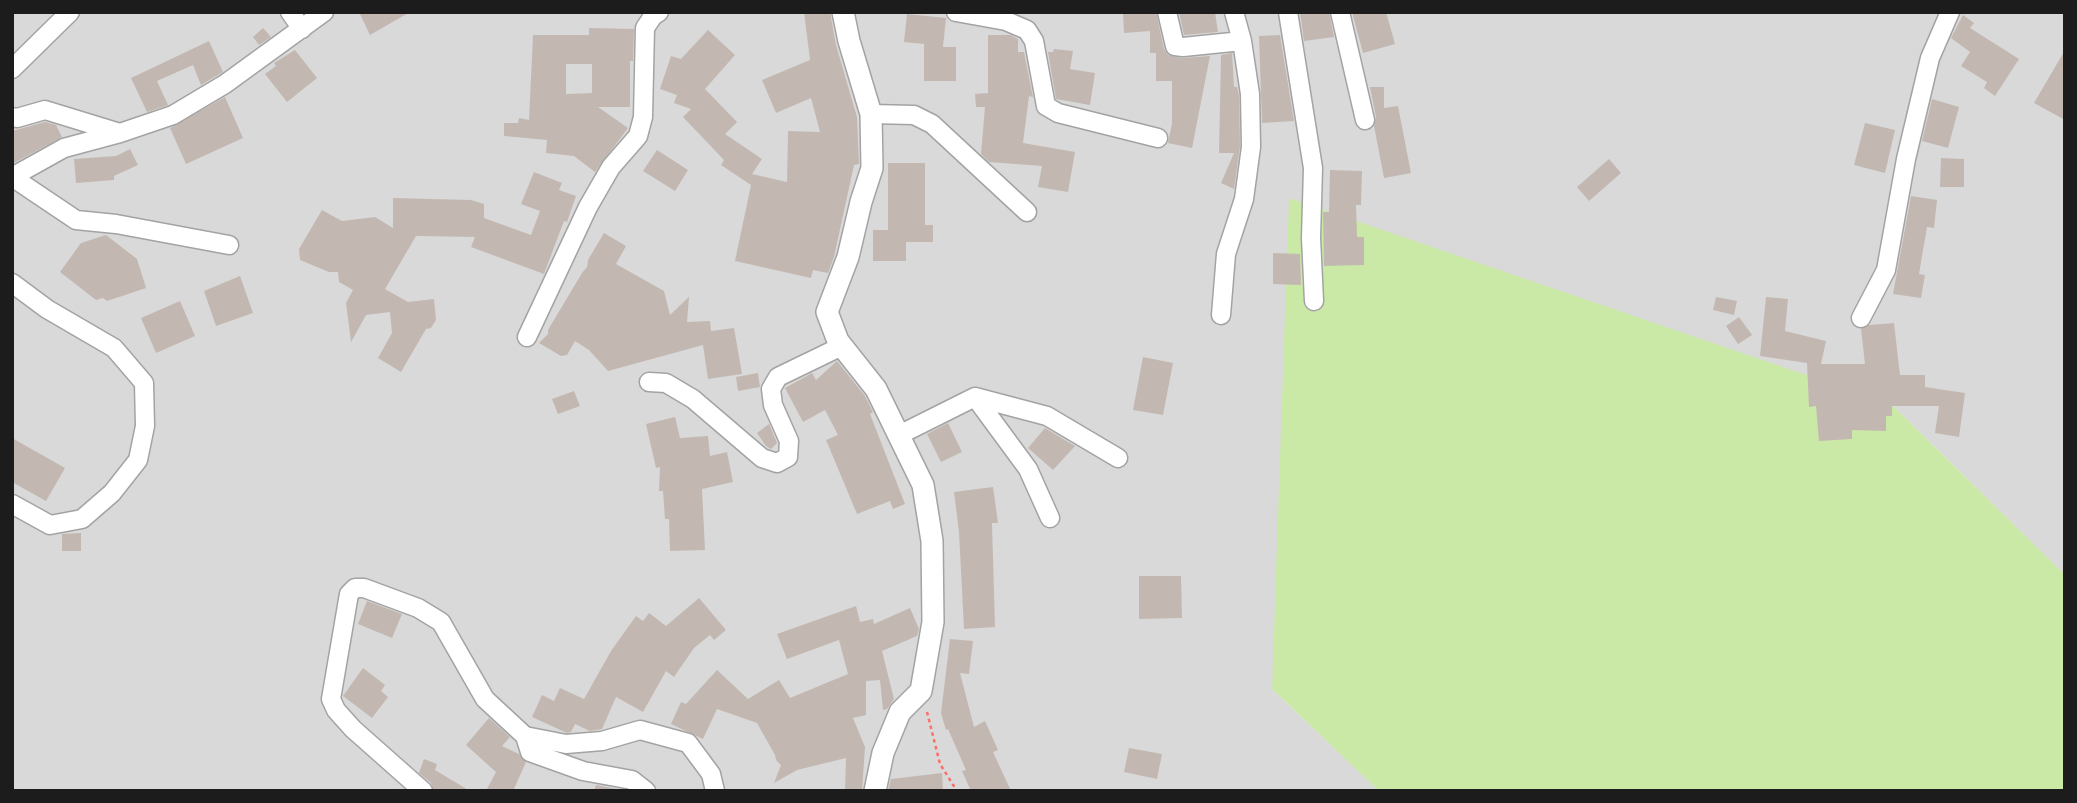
<!DOCTYPE html>
<style>
body{margin:0}
#map{position:relative;width:2077px;height:803px;overflow:hidden;background:#eee9e2;font-family:"Fira Sans",sans-serif}
canvas{display:block}
.frame{position:absolute;inset:0;border:14px solid #1c1c1c;pointer-events:none}
</style>
<div id="map">
<canvas width="2077" height="803"></canvas>
<div class="frame"></div>
</div>
<script>
const ctx = document.querySelector('canvas').getContext('2d');
ctx.lineJoin = 'round';
function fillPath(path, color) {
  ctx.fillStyle = color;
  ctx.fill(path, 'evenodd');
}
function poly(rows) {
  const path = new Path2D();
  for (const r of rows) {
    path.moveTo(r[0], r[1]);
    for (let i = 2; i < r.length; i += 2) path.lineTo(r[i], r[i + 1]);
  }
  return path;
}
function strokePath(path, color, width, dash) {
  ctx.strokeStyle = color;
  ctx.lineWidth = width;
  ctx.lineCap = dash ? 'butt' : 'round';
  ctx.setLineDash(dash || []);
  ctx.stroke(path);
}
fillPath(poly([
 [12,12,2065,12,2065,575,1891,404,1272,689,1379,791,12,791]
]), '#dad9d9');
fillPath(poly([
 [1289,198,1891,404,2065,575,2065,791,1379,791,1272,689]
]), '#cae9a7');
fillPath(poly([
 [359,12,410,12,370,35],
 [804,12,830,12,836,45,857,117,859,164,854,165,834,257,828,273,813,270,811,278,735,261,751,185,721,165,724,160,683,117,691,109,674,103,677,95,660,89,671,56,681,59,708,30,735,55,705,89,737,122,725,134,762,159,752,174,787,182,788,131,820,132,811,98,776,113,762,80,810,60],
 [1123,12,1156,12,1164,49,1168,55,1182,58,1210,56,1192,148,1168,143,1172,124,1172,81,1156,81,1156,53,1150,53,1150,31,1124,33],
 [1179,12,1215,12,1218,32,1184,35],
 [1300,12,1329,12,1334,37,1304,41],
 [1352,12,1386,12,1395,44,1363,53],
 [907,14,946,18,943,47,956,47,956,81,924,81,924,44,904,42],
 [1963,15,1974,23,1970,28,2019,59,1995,96,1984,88,1987,82,1961,66,1970,52,1951,38],
 [263,28,271,37,259,45,253,37],
 [589,28,634,29,633,61,630,61,630,107,598,107,628,128,595,172,574,156,546,153,547,140,504,136,504,123,518,123,519,118,529,120,533,35,589,35],
 [566,64,592,64,592,93,566,94],
 [988,35,1011,35,1018,39,1018,52,1024,52,1033,97,1029,96,1023,143,1075,152,1068,192,1038,187,1042,166,989,162,981,154,985,107,976,107,975,94,988,93],
 [1280,35,1294,121,1262,123,1259,36],
 [209,41,223,72,201,85,193,65,157,81,168,105,147,112,131,78],
 [1054,49,1073,51,1070,69,1095,73,1090,105,1056,99,1048,52,1053,52],
 [295,50,317,78,287,102,265,74,276,66,274,63],
 [2065,50,2065,120,2034,103],
 [1232,53,1234,87,1237,87,1239,95,1240,146,1234,189,1221,183,1234,153,1219,153,1221,55],
 [1370,87,1384,87,1384,108,1398,106,1411,173,1384,178,1374,126,1376,117],
 [225,97,243,138,186,164,170,128],
 [1932,99,1959,107,1948,148,1922,141],
 [45,122,56,125,62,137,12,164,12,131],
 [1865,123,1895,130,1885,173,1854,165],
 [130,149,138,165,114,176,114,180,76,183,74,159,116,156],
 [657,150,688,170,675,191,643,171],
 [1941,158,1964,159,1964,187,1940,187],
 [1609,159,1621,173,1589,201,1577,187],
 [888,163,925,163,925,225,933,225,933,242,906,242,906,261,873,261,873,230,888,230],
 [1330,170,1362,171,1361,205,1356,205,1357,237,1364,237,1364,265,1324,266,1323,212,1329,212],
 [534,172,562,183,559,190,576,196,567,222,564,221,544,274,471,247,475,237,416,236,385,289,408,302,434,299,436,320,431,328,426,329,401,372,378,358,392,333,390,312,366,315,351,342,346,303,353,290,339,282,338,272,329,272,300,260,299,249,322,210,342,221,375,217,393,228,393,198,471,200,484,204,484,218,531,235,540,211,521,204],
 [1911,196,1937,200,1934,228,1927,227,1919,274,1925,275,1921,298,1893,294],
 [604,233,626,246,616,264,664,291,670,315,689,297,687,322,710,321,711,331,734,328,742,374,708,379,703,345,608,371,589,350,575,341,567,355,561,356,539,343,548,334,548,330,582,273,587,267,588,260],
 [106,235,137,259,146,288,107,301,103,298,96,300,60,272,81,243],
 [1273,253,1300,254,1301,285,1273,284],
 [240,276,253,313,216,326,204,291],
 [1716,297,1737,301,1734,315,1713,310],
 [1766,297,1788,299,1785,331,1826,341,1821,364,1865,364,1861,329,1869,325,1894,323,1900,375,1925,375,1925,387,1965,393,1959,437,1935,433,1939,406,1892,406,1892,416,1886,416,1886,431,1852,430,1852,439,1819,441,1816,406,1809,407,1807,363,1760,356],
 [180,301,195,336,156,353,141,318],
 [1739,317,1752,335,1738,344,1726,326],
 [1143,357,1173,363,1163,415,1133,410],
 [837,361,865,396,873,412,870,414,905,504,893,509,890,501,857,514,826,440,838,435,825,410,803,422,785,388,812,373,816,380],
 [758,373,760,387,738,391,736,377],
 [574,391,580,406,558,414,552,399],
 [675,417,680,438,708,436,710,456,727,452,733,482,702,489,705,550,670,551,669,519,665,519,663,491,659,491,660,467,656,468,646,424],
 [948,423,962,452,941,462,927,434],
 [769,424,777,443,771,449,766,446,757,433],
 [1045,428,1075,446,1053,470,1028,448],
 [12,438,65,468,46,501,12,482],
 [993,487,998,523,992,523,995,627,964,629,959,532,954,492],
 [81,533,81,551,62,551,62,534],
 [1139,576,1181,576,1182,618,1139,619],
 [699,598,726,630,714,640,710,635,694,648,674,677,666,671,643,712,616,697,602,729,590,731,575,724,571,732,567,733,532,717,542,695,554,701,560,688,584,699,611,651,636,616,643,621,649,613,666,626],
 [367,601,402,614,392,638,358,624],
 [856,606,860,622,873,619,874,624,910,608,919,629,917,636,882,651,894,699,887,709,883,710,880,680,866,681,866,715,853,718,865,747,862,791,845,791,846,758,797,770,774,783,781,765,776,760,775,755,757,723,717,709,703,739,671,724,681,702,686,704,717,670,748,699,779,680,790,698,848,674,839,640,787,659,777,634],
 [950,639,973,641,969,674,960,673,974,727,985,721,998,750,993,752,1011,791,971,791,962,771,966,770,948,729,946,730,941,713],
 [363,668,385,685,381,691,388,697,372,718,343,696],
 [489,718,510,737,502,746,519,754,526,762,513,791,486,791,496,772,466,745],
 [1129,748,1162,754,1157,779,1124,772],
 [424,759,437,764,435,770,470,791,434,791,431,783,419,773],
 [942,773,943,791,888,791,891,779],
 [596,785,627,791,594,791]
]), '#c2b8b1');
const minor = poly([
 [290,12,302,29],
 [956,12,1006,21,1027,30,1034,41,1046,106,1058,113,1158,138],
 [1167,12,1175,46,1183,47,1242,41],
 [1288,12,1313,168,1311,238,1314,301],
 [1340,12,1365,120],
 [12,69,70,12],
 [871,114,914,115,932,124,1027,212],
 [12,117,17,118,45,110,120,133],
 [12,177,64,148,120,133,173,115,225,84,324,12],
 [12,177,76,220,116,224,229,245],
 [12,283,47,309,114,348,144,383,145,426,138,460,112,493,82,519,50,525,12,504],
 [1221,315,1226,254,1244,199,1251,147,1250,94,1242,41,1234,12],
 [1861,318,1886,270,1906,159,1930,58,1950,12],
 [527,337,588,207,611,167,638,136,643,117,645,28,653,16,659,12],
 [649,382,666,383,693,399,762,458,777,463,788,457,789,441,773,405,771,389,778,377,842,346],
 [975,397,1028,469,1050,518],
 [899,435,975,397,1047,416,1118,458],
 [525,736,530,752,583,771,632,780,646,791],
 [423,791,353,729,336,710,331,699,349,594,355,588,364,588,418,608,441,622,485,699,525,736,566,744,602,741,640,730,688,743,711,774,715,791]
]);
const tertiary = poly([
 [843,12,849,41,871,114,872,168,861,202,848,257,827,312,838,341,876,389,923,485,932,541,933,622,921,691,900,712,883,753,875,791]
]);
strokePath(minor, '#a3a3a3', 21);
strokePath(tertiary, '#a3a3a3', 24);
strokePath(poly([
 [927,712,940,764,957,791]
]), '#fa6f66', 2.5, [3.5, 3.5]);
strokePath(minor, '#fff', 18);
strokePath(tertiary, '#fff', 21);
</script>
